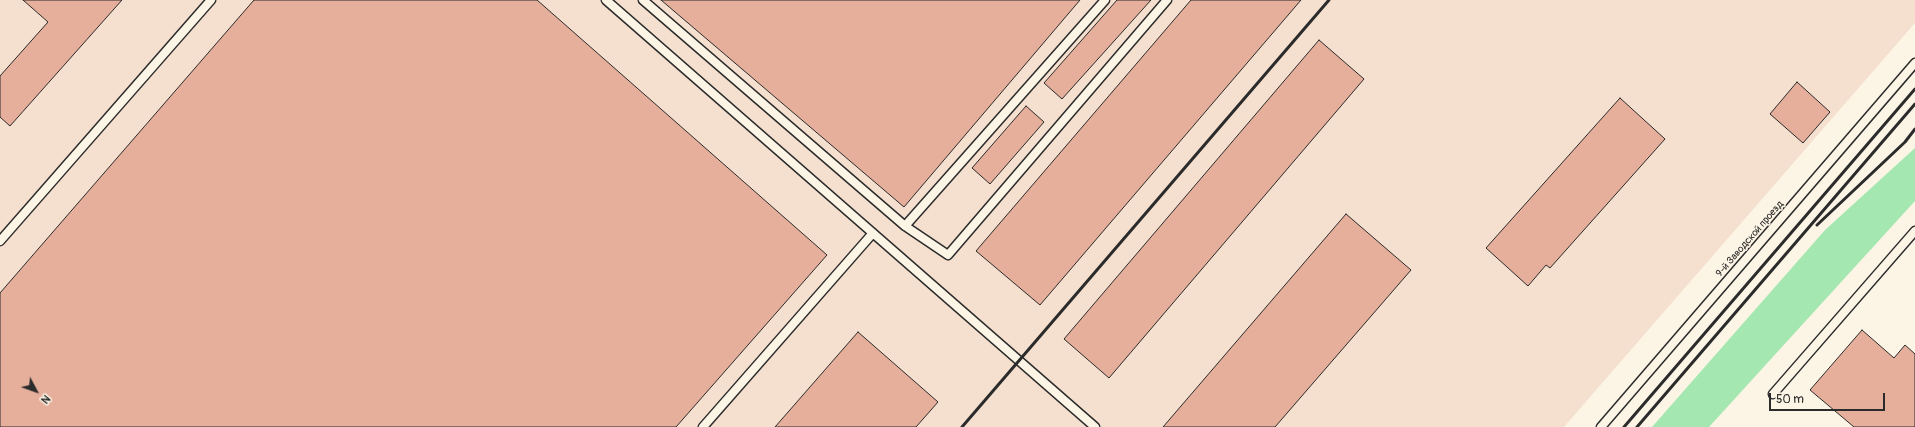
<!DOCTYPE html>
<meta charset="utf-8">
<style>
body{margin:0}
#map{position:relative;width:1915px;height:427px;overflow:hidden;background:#fcf5e5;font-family:Pangolin,sans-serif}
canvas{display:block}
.north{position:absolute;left:16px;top:371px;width:40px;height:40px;-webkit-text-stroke:3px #fcf5e5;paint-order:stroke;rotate:131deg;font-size:11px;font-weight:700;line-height:16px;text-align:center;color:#2b2b2b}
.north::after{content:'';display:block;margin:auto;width:14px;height:18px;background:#2b2b2b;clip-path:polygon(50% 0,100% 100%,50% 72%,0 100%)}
.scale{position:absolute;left:1769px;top:393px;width:116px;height:18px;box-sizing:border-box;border:2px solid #2b2b2b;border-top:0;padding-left:5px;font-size:12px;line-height:14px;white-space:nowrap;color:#2b2b2b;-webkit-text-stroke:3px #fcf5e5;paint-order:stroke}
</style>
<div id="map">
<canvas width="1915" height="427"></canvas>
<div class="north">N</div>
<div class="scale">50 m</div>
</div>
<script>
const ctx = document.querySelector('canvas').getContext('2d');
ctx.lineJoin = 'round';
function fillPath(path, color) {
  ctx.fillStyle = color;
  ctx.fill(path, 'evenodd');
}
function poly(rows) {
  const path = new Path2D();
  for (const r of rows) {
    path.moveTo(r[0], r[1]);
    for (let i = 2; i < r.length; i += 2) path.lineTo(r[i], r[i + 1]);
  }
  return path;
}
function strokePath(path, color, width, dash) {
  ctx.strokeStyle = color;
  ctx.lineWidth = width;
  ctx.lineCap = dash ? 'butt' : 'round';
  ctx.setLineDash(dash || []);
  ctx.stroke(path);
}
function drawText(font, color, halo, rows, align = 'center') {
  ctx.font = font + ' Pangolin,sans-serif';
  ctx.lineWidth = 3;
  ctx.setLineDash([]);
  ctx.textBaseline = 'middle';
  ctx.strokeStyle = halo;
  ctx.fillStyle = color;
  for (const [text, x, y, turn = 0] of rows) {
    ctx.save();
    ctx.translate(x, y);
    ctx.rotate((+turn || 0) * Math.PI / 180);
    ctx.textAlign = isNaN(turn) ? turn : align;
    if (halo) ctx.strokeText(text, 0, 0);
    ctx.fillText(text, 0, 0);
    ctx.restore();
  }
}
fillPath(poly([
 [0,0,1915,0,1915,23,1564,427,0,427]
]), '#f5e0cf');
fillPath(poly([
 [1915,148,1915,201,1709,427,1652,427,1825,230]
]), '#a5e7b1');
const building = poly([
 [23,0,122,0,10,126,0,117,0,76,48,22,23,0],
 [254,0,537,0,827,255,676,427,0,427,0,293,254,0],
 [661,0,1080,0,904,207,661,0],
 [1117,0,1151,0,1062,99,1044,83,1117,0],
 [1191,0,1301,0,1040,305,976,251,1191,0],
 [1319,40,1364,79,1109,378,1064,339,1319,40],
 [1797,82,1830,112,1803,143,1770,114,1797,82],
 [1620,98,1665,139,1550,268,1546,265,1528,286,1486,248,1620,98],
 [1026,106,1044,122,990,184,972,168,1026,106],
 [1346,214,1411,270,1275,427,1163,427,1346,214],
 [1862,330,1894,358,1905,345,1915,354,1915,427,1854,427,1810,390,1862,330],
 [858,332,938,402,916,427,775,427,858,332]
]);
fillPath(building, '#e6af9b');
strokePath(building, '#2b2b2b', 1);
const lane = poly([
 [606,0,1095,427],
 [643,0,905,226,948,255,1167,0],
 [905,226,1105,0],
 [0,241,211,0],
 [1773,394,1915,231],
 [703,427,873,233],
 [1601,427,1915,63]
]);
strokePath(lane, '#2b2b2b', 11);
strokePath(lane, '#fcf5e5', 8);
strokePath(poly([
 [1817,225,1905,142,1915,129],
 [962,427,1329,0],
 [1624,427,1915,89],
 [1637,427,1915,104]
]), '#2b2b2b', 3);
drawText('10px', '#2b2b2b', '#fcf5e5', [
 ["9-й Заводской проезд",1750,239,-49]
]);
</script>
